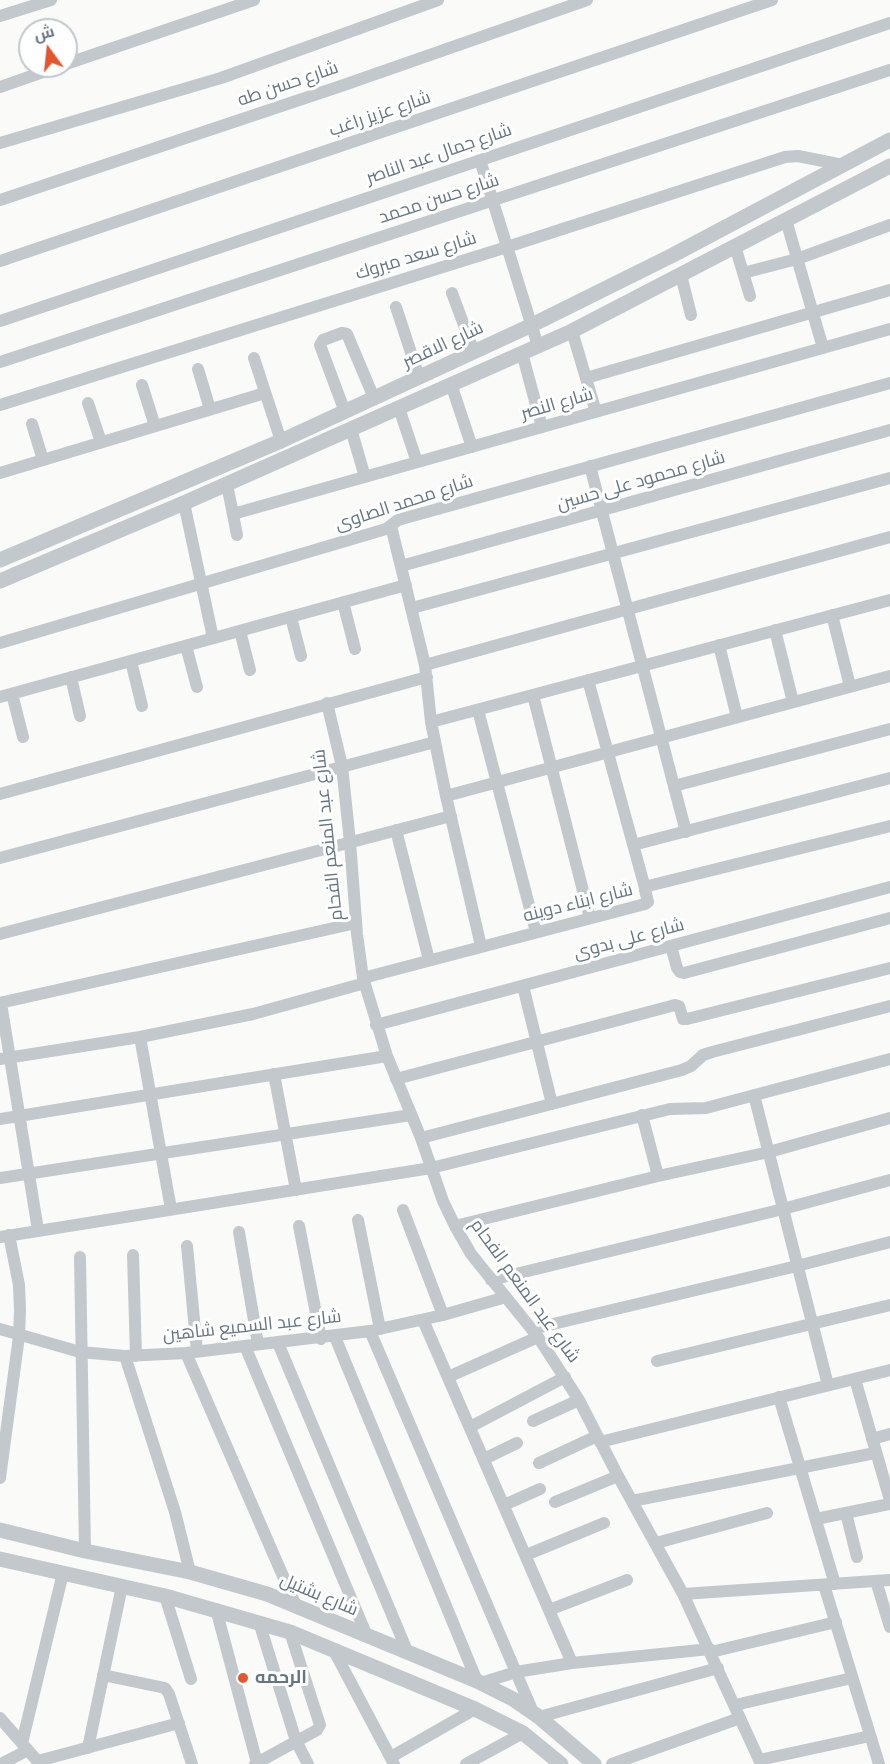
<!DOCTYPE html>
<meta charset="utf-8">
<style>
body{margin:0}
#map{position:relative;width:890px;height:1764px;overflow:hidden;background:#fafaf8;font-family:"IBM Plex Sans",Cairo,sans-serif}
canvas{display:block}
.north{position:absolute;left:18px;top:18px;width:60px;height:60px;box-sizing:border-box;background:#fff;border:2px solid #c1c8cd;border-radius:50%;rotate:345deg;font-size:16px;font-weight:700;line-height:24px;text-align:center;color:#657683}
.north::after{content:'';display:block;margin:auto;width:21px;height:27px;background:#e4572e;clip-path:polygon(50% 0,100% 100%,50% 72%,0 100%)}
</style>
<div id="map">
<canvas width="890" height="1764"></canvas>
<div class="north">ش</div>
</div>
<script>
const ctx = document.querySelector('canvas').getContext('2d');
ctx.lineJoin = 'round';
function poly(rows) {
  const path = new Path2D();
  for (const r of rows) {
    path.moveTo(r[0], r[1]);
    for (let i = 2; i < r.length; i += 2) path.lineTo(r[i], r[i + 1]);
  }
  return path;
}
function strokePath(path, color, width, dash) {
  ctx.strokeStyle = color;
  ctx.lineWidth = width;
  ctx.lineCap = dash ? 'butt' : 'round';
  ctx.setLineDash(dash || []);
  ctx.stroke(path);
}
function drawText(font, color, halo, rows, align = 'center') {
  ctx.font = font + ' "IBM Plex Sans",Cairo,sans-serif';
  ctx.lineWidth = 6;
  ctx.setLineDash([]);
  ctx.textBaseline = 'middle';
  ctx.strokeStyle = halo;
  ctx.fillStyle = color;
  for (const [text, x, y, turn = 0] of rows) {
    ctx.save();
    ctx.translate(x, y);
    ctx.rotate((+turn || 0) * Math.PI / 180);
    ctx.textAlign = isNaN(turn) ? turn : align;
    if (halo) ctx.strokeText(text, 0, 0);
    ctx.fillText(text, 0, 0);
    ctx.restore();
  }
}
strokePath(poly([
 [0,16,51,0],
 [66,64,254,0],
 [0,87,60,66],
 [0,143,221,78,438,0],
 [480,160,538,346],
 [0,200,341,86,587,0],
 [786,220,823,348],
 [735,246,750,296],
 [0,261,772,0],
 [743,273,797,259,890,225],
 [681,275,691,315],
 [452,293,474,352],
 [396,307,419,377],
 [0,321,890,23],
 [572,331,596,412],
 [522,353,542,427],
 [254,358,281,441],
 [0,362,890,70],
 [198,369,210,409],
 [586,378,890,290],
 [451,384,472,447],
 [142,385,155,426],
 [88,403,101,442],
 [0,405,507,247,785,157,798,156,843,165],
 [399,408,417,462],
 [345,412,320,345,323,340,342,333,347,334,374,398],
 [32,424,43,460],
 [351,429,365,477],
 [590,466,686,832],
 [0,473,265,393],
 [227,484,237,535],
 [184,503,213,638],
 [233,514,890,329],
 [391,526,425,665,431,722,446,796,481,946],
 [401,566,890,430],
 [343,602,355,649],
 [412,608,890,478],
 [832,615,850,686],
 [291,617,301,656],
 [775,630,793,702],
 [240,631,250,670],
 [0,643,386,529,398,520,890,383],
 [719,645,737,717],
 [186,646,197,687],
 [131,661,142,706],
 [425,665,890,537],
 [71,677,80,716],
 [588,680,645,888],
 [12,694,23,737],
 [533,695,590,918],
 [0,697,406,585],
 [327,703,342,766,350,842,357,934,363,978,387,1056,421,1138,443,1201,455,1226,471,1254,538,1337,579,1400,618,1476,683,1594,761,1764],
 [478,710,536,932],
 [431,722,890,600],
 [674,786,890,729],
 [0,794,427,677],
 [446,796,890,676],
 [396,830,429,960],
 [633,845,890,778],
 [0,858,435,742],
 [0,934,451,816],
 [671,946,677,968,680,972,684,973,890,918],
 [363,978,645,904,648,902,645,890,648,886,890,826],
 [523,986,552,1104],
 [0,1003,356,923],
 [1,1003,38,1230],
 [376,1025,890,887],
 [140,1037,171,1209],
 [0,1059,140,1037,253,1014,365,983],
 [274,1074,296,1190],
 [396,1079,675,1005,679,1006,683,1019,687,1019,890,968],
 [754,1095,828,1385],
 [642,1115,658,1176],
 [0,1119,387,1056],
 [421,1138,682,1070,691,1066,703,1055,712,1052,890,1006],
 [0,1178,411,1115],
 [403,1210,443,1315],
 [358,1220,380,1329],
 [299,1226,321,1339],
 [455,1226,658,1176,769,1152,890,1118],
 [239,1232,258,1344],
 [0,1237,431,1168,670,1109,706,1108,890,1059],
 [187,1246,197,1351],
 [133,1255,136,1356],
 [80,1257,85,1551],
 [491,1280,783,1209,890,1180],
 [423,1320,572,1663],
 [0,1329,80,1352,125,1356,186,1353,370,1331,443,1315,506,1297],
 [532,1329,797,1266,890,1242],
 [370,1331,533,1712],
 [335,1337,477,1681],
 [278,1343,408,1653],
 [245,1346,367,1636],
 [186,1353,296,1606],
 [125,1356,175,1512,190,1572],
 [657,1361,890,1305],
 [448,1377,538,1337],
 [855,1379,890,1500],
 [779,1397,835,1584],
 [533,1421,579,1400],
 [470,1427,565,1377],
 [872,1439,890,1434],
 [600,1442,890,1370],
 [484,1459,517,1443],
 [539,1463,597,1436],
 [0,1478,19,1336,20,1310,19,1285,9,1235],
 [632,1501,875,1453],
 [555,1502,618,1476],
 [504,1505,540,1489],
 [846,1513,857,1557],
 [816,1519,890,1504],
 [656,1543,767,1513],
 [526,1555,604,1523],
 [876,1581,890,1627],
 [824,1585,879,1764],
 [683,1594,890,1580],
 [165,1596,191,1679],
 [216,1609,257,1763],
 [549,1610,627,1580],
 [259,1622,296,1741,308,1764],
 [333,1649,394,1764],
 [711,1652,836,1622],
 [103,1675,165,1688,169,1694,192,1764],
 [481,1683,516,1672,572,1663,710,1649],
 [735,1705,852,1678],
 [539,1717,718,1668],
 [0,1718,40,1764],
 [22,1743,63,1573],
 [88,1748,122,1586],
 [391,1757,475,1709],
 [759,1760,870,1736],
 [38,1761,179,1723],
 [1,1764,28,1750],
 [255,1764,317,1730,320,1725,290,1632],
 [466,1764,523,1733],
 [612,1764,740,1718]
]), '#c3c8cc', 12);
strokePath(poly([
 [0,560,281,441,532,325,673,255,890,140],
 [0,581,184,503,572,331,890,166],
 [0,1530,85,1551,190,1572,267,1594,477,1681,513,1699,539,1717,594,1764],
 [0,1559,165,1596,290,1632,475,1709,523,1733,561,1764]
]), '#c3c8cc', 15);
for (const [x, y, r, color] of [
 [243,1678,6,"#e4572e"]
]) {
  const dot = new Path2D();
  dot.arc(x, y, r, 0, 2 * Math.PI);
  ctx.fillStyle = color;
  ctx.fill(dot);
  strokePath(dot, '#fff', 2);
}
drawText('18px', '#657683', '#fff', [
 ["شارع حسن طه",288,84,-19],
 ["شارع عزيز راغب",380,114,-19],
 ["شارع جمال عبد الناصر",439,154,-19],
 ["شارع حسن محمد",439,199,-18],
 ["شارع سعد مبروك",416,256,-17],
 ["شارع الاقصر",443,345,-25],
 ["شارع النصر",557,404,-16],
 ["شارع محمود على حسين",641,481,-16],
 ["شارع محمد الصاوى",404,503,-18],
 ["شارع عبد المنعم الفحام",328,835,-96],
 ["شارع ابناء دوينه",578,903,-14],
 ["شارع على بدوى",629,939,-15],
 ["شارع عبد المنعم الفحام",525,1291,54],
 ["شارع عبد السميع شاهين",252,1326,-6],
 ["شارع بشتيل",319,1595,23]
]);
drawText('bold 18px', '#657683', '#fff', [
 ["الرحمه",255,1678]
], 'left');
</script>
